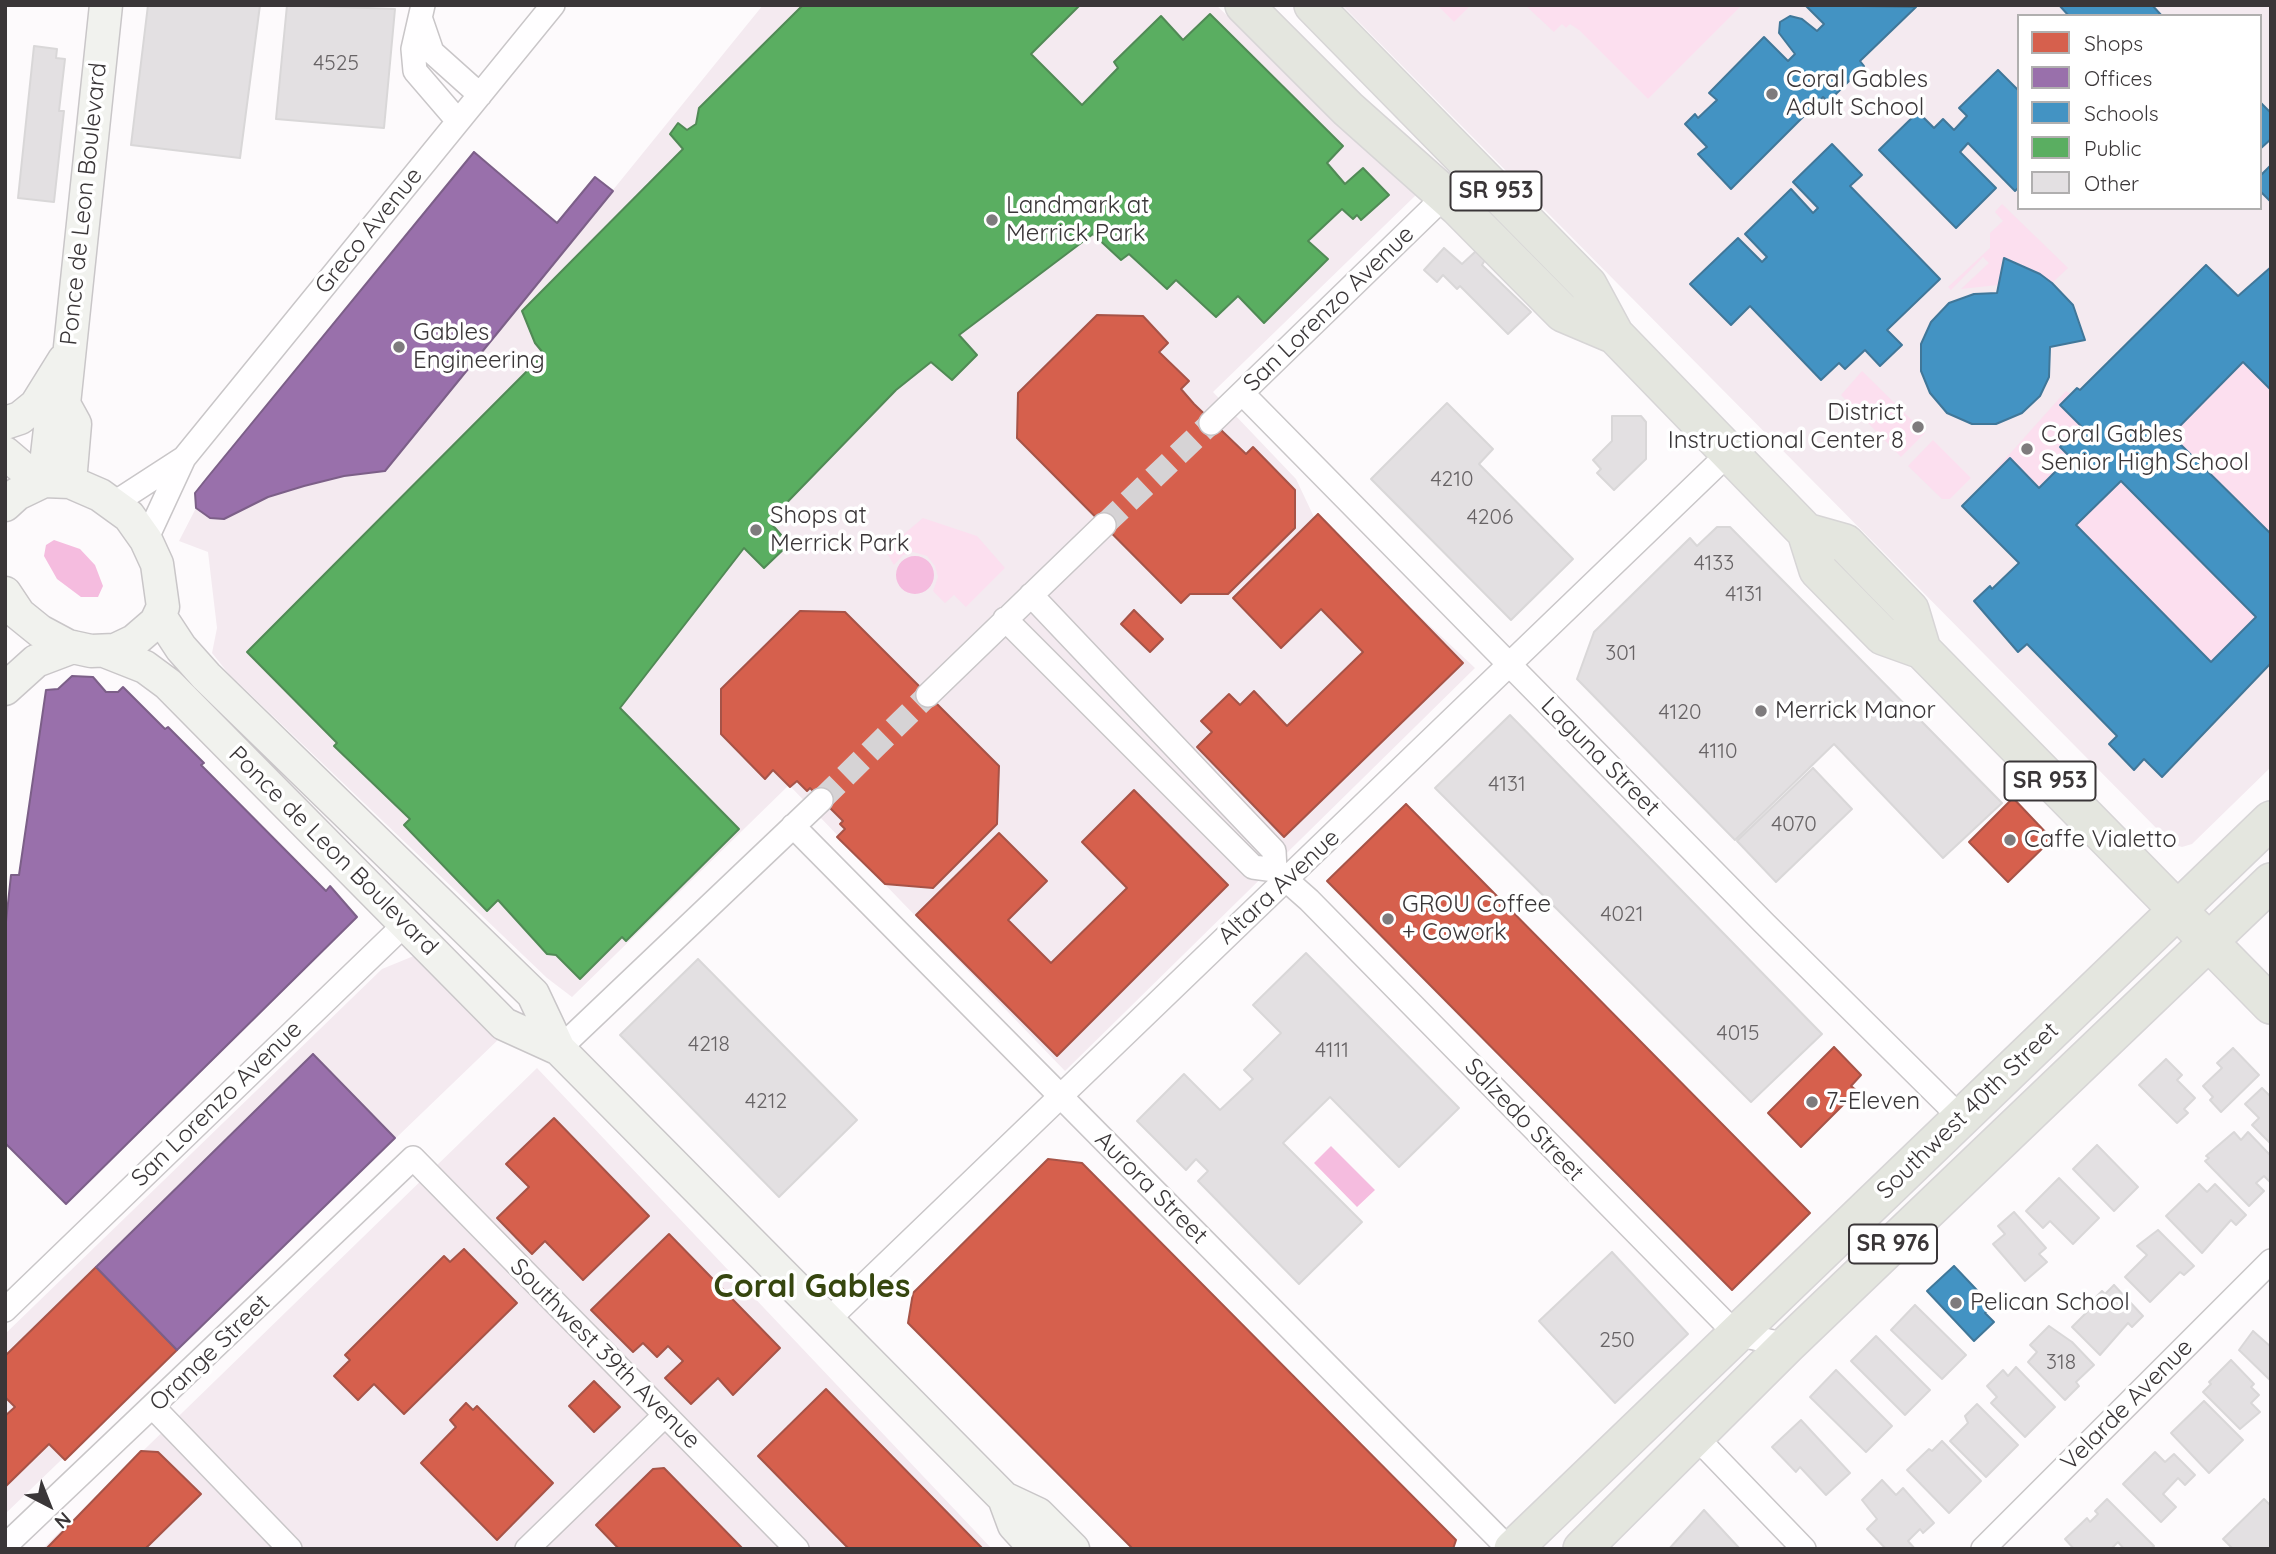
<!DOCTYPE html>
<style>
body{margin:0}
#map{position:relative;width:2276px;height:1554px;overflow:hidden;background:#fdfafc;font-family:Quicksand,sans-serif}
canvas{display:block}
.frame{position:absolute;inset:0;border:7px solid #3a3638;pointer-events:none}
.legend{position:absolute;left:2017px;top:14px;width:245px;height:196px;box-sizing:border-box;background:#fff;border:2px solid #b0afaf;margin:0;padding:9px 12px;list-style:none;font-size:21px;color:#3a3638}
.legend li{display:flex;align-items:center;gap:14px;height:35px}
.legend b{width:35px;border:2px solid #b0afaf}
.north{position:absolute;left:14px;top:1470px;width:70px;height:70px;-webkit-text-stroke:5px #fff;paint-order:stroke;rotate:138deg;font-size:19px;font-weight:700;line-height:28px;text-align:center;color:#3a3638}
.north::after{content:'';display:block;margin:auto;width:24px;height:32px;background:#3a3638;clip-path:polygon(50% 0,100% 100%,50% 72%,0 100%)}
</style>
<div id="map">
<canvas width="2276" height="1554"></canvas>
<div class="frame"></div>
<ul class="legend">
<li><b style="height:19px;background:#d6604d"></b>Shops</li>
<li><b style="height:19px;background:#9970ab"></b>Offices</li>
<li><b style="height:19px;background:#4393c3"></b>Schools</li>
<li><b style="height:19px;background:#5aae61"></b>Public</li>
<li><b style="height:19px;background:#e3e0e2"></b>Other</li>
</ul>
<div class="north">N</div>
</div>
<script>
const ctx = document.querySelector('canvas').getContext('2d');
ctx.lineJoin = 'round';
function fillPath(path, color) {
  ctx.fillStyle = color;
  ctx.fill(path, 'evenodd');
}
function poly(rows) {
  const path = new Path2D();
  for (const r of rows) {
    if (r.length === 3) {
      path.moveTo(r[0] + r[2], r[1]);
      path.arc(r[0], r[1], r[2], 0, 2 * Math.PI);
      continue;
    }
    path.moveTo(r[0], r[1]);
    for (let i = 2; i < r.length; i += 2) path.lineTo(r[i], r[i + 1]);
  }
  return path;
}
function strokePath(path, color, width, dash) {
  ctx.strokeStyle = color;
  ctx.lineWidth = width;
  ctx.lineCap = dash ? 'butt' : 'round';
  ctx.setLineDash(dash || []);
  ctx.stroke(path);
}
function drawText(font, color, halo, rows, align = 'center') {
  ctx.font = font + ' Quicksand,sans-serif';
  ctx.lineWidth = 7;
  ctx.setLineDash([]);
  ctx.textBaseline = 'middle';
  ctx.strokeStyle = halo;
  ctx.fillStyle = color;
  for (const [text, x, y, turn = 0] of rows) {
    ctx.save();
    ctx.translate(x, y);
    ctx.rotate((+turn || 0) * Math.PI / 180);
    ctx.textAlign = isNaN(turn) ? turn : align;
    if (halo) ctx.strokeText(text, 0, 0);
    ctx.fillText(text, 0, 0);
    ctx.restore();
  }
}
fillPath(poly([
 [763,5,1216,5,1416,195,1213,392,1296,479,1314,517,1475,668,1065,1071,789,785,572,997,547,978,228,673,212,653,217,628,208,552,179,541,196,508,210,518,224,518,268,497,304,486,344,476,385,471],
 [1342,5,2271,5,2271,767,2192,844,2182,847,2172,844],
 [2019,16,2260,16,2260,208,2019,208],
 [421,953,502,1036,5,1514,5,1334,382,969],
 [537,1068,992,1549,42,1549]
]), '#f4eaf0');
fillPath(poly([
 [1437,5,1471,5,1454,22],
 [1525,5,1742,5,1648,99,1579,30,1570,24,1566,28,1562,24,1554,32],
 [2002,204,2068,268,2052,283,2040,274,2004,258,1998,285,1961,289,1989,263,1983,257,1951,290,1948,287,1990,248,1990,233,2003,221,1995,212],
 [2243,362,2271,390,2271,534,2171,435],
 [1862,371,1925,433,1901,457,1841,395],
 [2066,391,2071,394,2060,405,2081,426,2060,447,2070,457,2039,488,2010,458,1990,476],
 [1933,440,1971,478,1950,499,1942,499,1908,466],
 [2121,481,2256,617,2211,662,2076,525],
 [923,518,977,536,1005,568,966,607,954,595,945,603,933,591,938,577,935,566,927,556,913,552,903,555,894,565,885,550]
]), '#fcdfef');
fillPath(poly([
 [54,540,80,549,95,565,103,586,98,597,81,597,57,579,44,556,46,545],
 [915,575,19],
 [1331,1146,1375,1190,1357,1207,1314,1163]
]), '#f5bcdf');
const shops = poly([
 [1097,315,1143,316,1168,343,1159,352,1189,381,1181,389,1194,404,1246,454,1253,447,1295,490,1295,528,1228,594,1190,594,1181,603,1017,438,1018,393,1097,315],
 [1318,514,1463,663,1284,837,1197,747,1212,732,1201,721,1229,694,1240,705,1254,691,1287,726,1363,652,1321,609,1281,648,1233,598,1318,514],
 [1134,610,1163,639,1150,652,1121,624,1134,610],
 [800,611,845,612,999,766,997,824,933,888,885,884,837,837,845,829,840,824,843,821,810,788,807,791,797,781,790,787,773,770,765,779,721,734,721,689,800,611],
 [1134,790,1228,885,1057,1056,916,915,999,833,1047,881,1008,920,1051,963,1127,888,1082,842,1134,790],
 [2013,798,2052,839,2008,882,1969,842,2013,798],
 [1406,804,1810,1213,1732,1290,1327,881,1406,804],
 [1834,1047,1861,1075,1851,1086,1857,1091,1801,1147,1768,1113,1834,1047],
 [554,1118,649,1216,583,1280,545,1241,532,1254,497,1218,529,1187,506,1164,554,1118],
 [1048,1159,1082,1163,1456,1540,1453,1549,1133,1549,908,1323,913,1293,1048,1159],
 [669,1234,780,1348,733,1395,718,1378,691,1404,665,1378,683,1361,668,1346,657,1357,643,1343,633,1352,591,1310,669,1234],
 [464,1249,517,1303,404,1414,374,1384,358,1400,334,1376,350,1360,345,1355,444,1256,450,1262,464,1249],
 [96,1267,177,1350,65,1460,49,1444,5,1487,5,1416,15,1407,5,1397,5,1356,96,1267],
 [594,1381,620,1407,594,1432,569,1406,594,1381],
 [826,1389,983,1549,849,1549,758,1456,826,1389],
 [466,1403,473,1410,477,1406,553,1483,497,1540,421,1463,456,1427,450,1420,466,1403],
 [141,1451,158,1452,201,1494,145,1549,46,1549,141,1451],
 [664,1468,743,1549,619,1549,596,1525,653,1469,664,1468]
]);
fillPath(shops, '#d6604d');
strokePath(shops, '#a75347', 2);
const offices = poly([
 [474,152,557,223,595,177,613,191,385,471,344,476,304,486,268,497,224,519,210,518,196,508,195,493,207,478,474,152],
 [72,676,93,677,106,692,118,692,123,687,165,729,168,727,204,763,201,765,326,891,330,886,357,917,66,1204,5,1143,5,931,11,875,19,875,46,690,58,689,72,676],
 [313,1054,395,1138,177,1350,96,1267,313,1054]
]);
fillPath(offices, '#9970ab');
strokePath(offices, '#7c5f88', 2);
const schools = poly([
 [1805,5,1916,7,1860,61,1864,66,1828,102,1823,97,1731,189,1698,154,1707,147,1685,124,1695,114,1698,118,1717,100,1709,93,1764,37,1788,61,1795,54,1779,33,1780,22,1790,16,1802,19,1817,31,1824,24,1805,5],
 [2059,5,2152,5,2162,16,2069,16,2059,5],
 [1998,70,2019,91,2019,187,2015,191,1968,143,1960,152,1996,188,1956,228,1879,150,1918,112,1934,128,1943,119,1954,130,1967,116,1959,108,1998,70],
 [2260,102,2271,113,2271,139,2260,149,2260,102],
 [1832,144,1862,175,1850,186,1940,279,1887,330,1902,345,1880,366,1865,350,1845,369,1839,363,1821,380,1750,306,1731,325,1690,284,1738,238,1762,262,1767,257,1745,234,1791,189,1813,213,1818,208,1793,182,1832,144],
 [2271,165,2271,202,2260,191,2260,176,2271,165],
 [2004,258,2040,274,2052,283,2073,305,2085,340,2050,347,2049,377,2040,396,2022,413,1996,424,1972,424,1947,413,1930,393,1921,371,1921,344,1931,322,1949,303,1974,294,1997,293,2004,258],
 [2206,265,2238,296,2271,267,2271,390,2243,362,2171,435,2271,534,2271,663,2162,777,2144,759,2134,770,2109,744,2117,736,2027,644,2018,652,1974,601,1990,586,1992,589,2019,563,1962,506,2010,458,2039,488,2070,457,2060,447,2081,426,2060,405,2077,388,2080,390,2206,265],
 [2121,481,2256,617,2211,662,2076,525,2121,481],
 [1954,1266,1992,1306,1985,1313,1994,1322,1974,1341,1927,1291,1954,1266]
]);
fillPath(schools, '#4393c3');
strokePath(schools, '#407799', 2);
const public = poly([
 [803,5,1080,5,1031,54,1082,105,1118,68,1114,62,1161,16,1183,40,1210,14,1343,146,1327,163,1345,184,1363,168,1389,195,1361,220,1357,215,1353,219,1342,209,1308,241,1328,259,1264,323,1238,296,1216,317,1176,280,1167,289,1129,254,1121,260,1093,234,959,335,977,355,952,380,931,362,896,390,769,521,789,544,764,568,744,548,620,708,739,829,626,941,622,937,580,979,556,955,547,954,498,900,487,911,404,825,410,819,334,746,337,743,247,652,544,354,535,343,522,311,683,149,670,134,678,123,687,130,696,124,699,108,803,5]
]);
fillPath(public, '#5aae61');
strokePath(public, '#508a55', 2);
const building = poly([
 [148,5,260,5,240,158,131,145,148,5],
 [287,5,395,9,384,128,276,119,287,5],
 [34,46,57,49,56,58,65,59,59,111,64,111,54,202,18,198,34,46],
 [1444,248,1462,264,1476,251,1485,260,1482,265,1531,312,1508,334,1460,286,1457,289,1443,275,1437,282,1424,270,1444,248],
 [1447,403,1493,449,1479,464,1573,559,1511,620,1371,479,1447,403],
 [1612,416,1641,416,1646,422,1646,459,1614,490,1597,473,1601,469,1593,460,1612,441,1612,416],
 [1717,527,1730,527,2002,803,1943,858,1834,744,1735,840,1577,679,1594,632,1690,538,1697,546,1717,527],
 [1510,715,1822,1034,1751,1102,1435,788,1510,715],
 [1813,768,1852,809,1776,882,1737,841,1813,768],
 [1306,953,1459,1108,1399,1167,1330,1097,1283,1143,1362,1222,1299,1284,1198,1181,1208,1171,1196,1159,1186,1170,1137,1121,1184,1074,1220,1110,1253,1079,1244,1070,1281,1033,1253,1005,1306,953],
 [698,959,857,1120,779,1197,620,1035,698,959],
 [2233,1048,2259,1075,2221,1112,2210,1100,2213,1097,2203,1086,2222,1068,2217,1063,2233,1048],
 [2166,1059,2182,1075,2177,1080,2195,1098,2184,1109,2188,1113,2177,1123,2139,1085,2166,1059],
 [2262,1088,2271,1097,2271,1144,2252,1125,2259,1118,2245,1104,2262,1088],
 [2234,1132,2241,1140,2248,1132,2271,1156,2271,1183,2264,1176,2256,1183,2264,1191,2249,1206,2205,1161,2209,1158,2206,1156,2234,1132],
 [2097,1145,2138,1187,2114,1211,2073,1169,2097,1145],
 [2059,1178,2099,1218,2073,1244,2050,1221,2043,1228,2026,1211,2059,1178],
 [2199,1184,2207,1192,2215,1184,2246,1215,2236,1225,2231,1220,2202,1253,2166,1216,2199,1184],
 [2014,1212,2046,1248,2039,1254,2047,1262,2025,1281,1993,1244,2005,1234,1998,1226,2014,1212],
 [2158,1230,2194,1266,2184,1275,2180,1272,2150,1302,2125,1277,2147,1255,2137,1246,2158,1230],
 [1612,1252,1688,1334,1615,1403,1539,1321,1612,1252],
 [2114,1285,2143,1316,2132,1327,2128,1323,2100,1355,2072,1327,2093,1306,2090,1303,2102,1291,2105,1294,2114,1285],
 [1915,1305,1966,1355,1942,1379,1891,1330,1915,1305],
 [2049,1326,2072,1342,2094,1365,2076,1382,2079,1386,2065,1400,2028,1362,2037,1352,2030,1345,2049,1326],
 [2253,1331,2271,1347,2271,1381,2239,1350,2253,1331],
 [1876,1336,1930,1390,1905,1415,1851,1361,1876,1336],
 [2231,1360,2254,1384,2251,1387,2259,1395,2251,1403,2260,1412,2240,1429,2203,1392,2211,1384,2209,1382,2231,1360],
 [2016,1367,2055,1407,2025,1437,1991,1403,1997,1397,1987,1386,2003,1370,2008,1376,2016,1367],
 [1836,1370,1892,1426,1866,1452,1810,1397,1836,1370],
 [2204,1401,2243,1440,2209,1473,2171,1433,2204,1401],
 [1977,1404,2018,1445,1986,1477,1950,1441,1968,1423,1965,1416,1977,1404],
 [1801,1420,1850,1473,1826,1495,1800,1467,1796,1472,1772,1447,1801,1420],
 [1942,1441,1981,1481,1949,1513,1907,1470,1929,1449,1932,1451,1942,1441],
 [2155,1452,2165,1462,2174,1454,2195,1475,2185,1485,2178,1478,2163,1494,2176,1507,2161,1522,2123,1484,2155,1452],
 [1882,1480,1896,1495,1903,1488,1934,1523,1923,1533,1920,1529,1908,1541,1915,1549,1886,1549,1867,1529,1877,1519,1862,1500,1882,1480],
 [2107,1499,2154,1546,2151,1549,2124,1549,2118,1542,2111,1549,2074,1549,2065,1539,2087,1518,2090,1522,2098,1514,2095,1511,2107,1499],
 [2264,1499,2271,1506,2271,1549,2233,1549,2223,1539,2264,1499],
 [1704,1510,1740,1549,1669,1549,1704,1510]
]);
fillPath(building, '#e3e0e2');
strokePath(building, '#d9d7d8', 2);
strokePath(poly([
 [1104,525,1211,423],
 [821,800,928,695]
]), '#d6d3d5', 23, [23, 11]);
const street = poly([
 [423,5,413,49,415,71,458,121],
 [421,20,432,52,480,95],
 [1242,393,1764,923,1961,1118],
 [1211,423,1446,195],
 [113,504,184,458],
 [146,540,184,458,553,5],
 [1031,595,1274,851,1275,870],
 [1005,619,1253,867,1275,870,1309,900,1736,1334,1787,1345],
 [928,695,1104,525],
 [793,826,1509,1549],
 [559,1049,821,800],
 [5,1310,404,925],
 [828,1320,1729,453],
 [153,1407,290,1549],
 [1695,1436,1804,1549],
 [5,1546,413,1158,797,1549],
 [527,1549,665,1415],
 [1983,1549,2271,1261]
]);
const secondary = poly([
 [64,404,75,424,70,482],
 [5,423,20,418,36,405,64,360],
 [5,453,39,482],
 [44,481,50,429,64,404,106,5],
 [5,505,17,494,44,481,70,482,100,495,129,516,146,540,157,564,163,607,156,622,134,641,115,650,91,651,68,646,40,631,19,614,5,593],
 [160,616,181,648,206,676,533,994,559,1049],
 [107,652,145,667,168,684,504,1024,559,1049,1004,1498,1038,1514,1073,1549],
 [5,689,36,661,73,647],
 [1004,1498,1014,1525,1036,1549]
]);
const primary = poly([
 [1244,5,1348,109,1458,207,1563,313,1615,335],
 [1313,5,1588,285,1615,335,1806,532,1818,570,1883,636,1922,650,2271,1005],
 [1806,532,1845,543,1910,610,1922,650],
 [1513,1549,2271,820],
 [1582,1549,1787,1345,2271,882]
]);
strokePath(street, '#c9c6c8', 26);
strokePath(secondary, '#c9c6c8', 35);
strokePath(primary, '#d7d5d6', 40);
strokePath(street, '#fffeff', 23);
strokePath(secondary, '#f1f2ee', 32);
strokePath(primary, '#e4e6df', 37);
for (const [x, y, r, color] of [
 [1772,94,7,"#7e7b7d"],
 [992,220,7,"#7e7b7d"],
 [399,347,7,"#7e7b7d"],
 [1918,427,7,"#7e7b7d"],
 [2027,449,7,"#7e7b7d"],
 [756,530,7,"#7e7b7d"],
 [1761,711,7,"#7e7b7d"],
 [2010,840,7,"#7e7b7d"],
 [1388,919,7,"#7e7b7d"],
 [1812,1102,7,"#7e7b7d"],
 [1956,1303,7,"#7e7b7d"]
]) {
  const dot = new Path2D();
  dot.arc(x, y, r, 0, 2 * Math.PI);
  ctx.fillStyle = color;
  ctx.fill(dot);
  strokePath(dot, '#fff', 2.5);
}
drawText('21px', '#676365', null, [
 ["4525",336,64],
 ["4210",1452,480],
 ["4206",1490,518],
 ["4133",1714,564],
 ["4131",1744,595],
 ["301",1621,654],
 ["4120",1680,713],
 ["4110",1718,752],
 ["4131",1507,785],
 ["4070",1794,825],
 ["4021",1622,915],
 ["4015",1738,1034],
 ["4218",709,1045],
 ["4111",1332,1051],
 ["4212",766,1102],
 ["250",1617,1341],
 ["318",2061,1363]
]);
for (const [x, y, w] of [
 [1496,191,91],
 [2050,781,91],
 [1893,1244,88]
]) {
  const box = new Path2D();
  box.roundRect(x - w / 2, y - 19.5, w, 39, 5);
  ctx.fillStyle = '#fff';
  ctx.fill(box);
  strokePath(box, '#3a3638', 2);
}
drawText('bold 23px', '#3a3638', null, [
 ["SR 953",1496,191],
 ["SR 953",2050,781],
 ["SR 976",1893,1244]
]);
drawText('24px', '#3a3638', '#fff', [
 ["Coral Gables",1786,80],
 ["Adult School",1786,108],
 ["Landmark at",1006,206],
 ["Merrick Park",1006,234],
 ["Gables",413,333],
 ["Engineering",413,361],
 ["District",1904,413,"right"],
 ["Instructional Center 8",1904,441,"right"],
 ["Coral Gables",2041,435],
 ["Senior High School",2041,463],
 ["Shops at",770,516],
 ["Merrick Park",770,544],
 ["Merrick Manor",1775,711],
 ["Caffe Vialetto",2024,840],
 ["GROU Coffee",1402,905],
 ["+ Cowork",1402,933],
 ["7-Eleven",1826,1102],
 ["Pelican School",1970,1303]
], 'left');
drawText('24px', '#3a3638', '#fff', [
 ["Ponce de Leon Boulevard",84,204,-84],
 ["Greco Avenue",369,231,-51],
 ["San Lorenzo Avenue",1329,309,-44],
 ["Laguna Street",1600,757,45],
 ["Ponce de Leon Boulevard",333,851,45],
 ["Altara Avenue",1279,887,-43],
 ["San Lorenzo Avenue",217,1104,-44],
 ["Southwest 40th Street",1968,1111,-44],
 ["Salzedo Street",1524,1120,46],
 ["Aurora Street",1151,1188,45],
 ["Orange Street",210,1353,-44],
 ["Southwest 39th Avenue",605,1354,45],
 ["Velarde Avenue",2127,1405,-45]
]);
drawText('bold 32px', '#36460f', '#fff', [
 ["Coral Gables",812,1287]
]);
</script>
